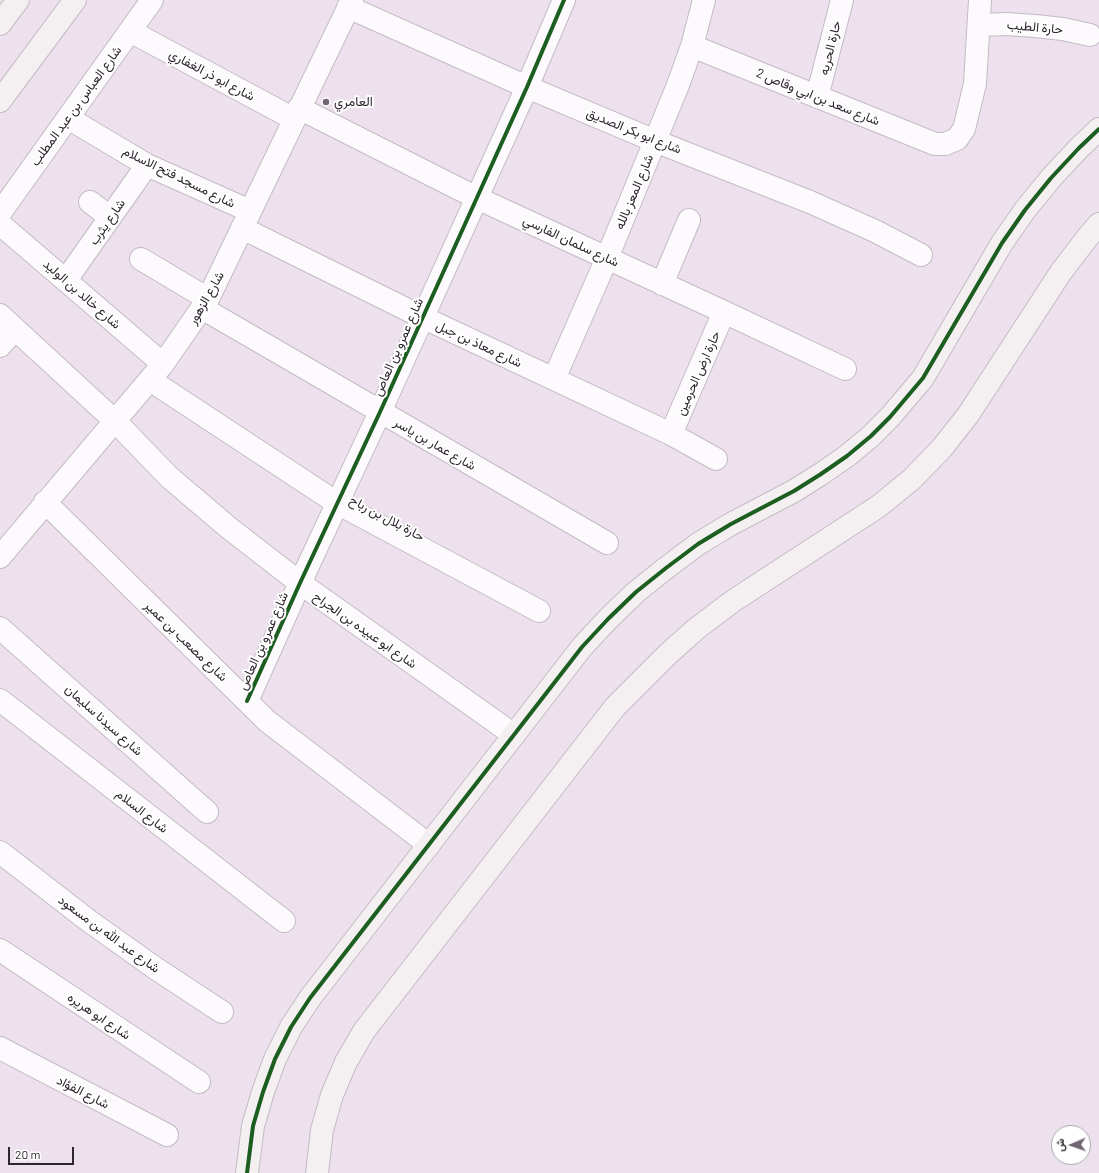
<!DOCTYPE html>
<meta charset="utf-8">
<style>
body{margin:0}
#map{position:relative;width:1099px;height:1173px;overflow:hidden;background:#ede1ee;font-family:Barlow,Vazirmatn,sans-serif}
canvas{display:block}
.north{position:absolute;left:1051px;top:1125px;width:40px;height:40px;box-sizing:border-box;background:#fff;border:1px solid #aba8ac;border-radius:50%;rotate:268deg;font-size:11px;font-weight:700;line-height:16px;text-align:center;color:#2e262f}
.north::after{content:'';display:block;margin:auto;width:14px;height:18px;background:#716772;clip-path:polygon(50% 0,100% 100%,50% 72%,0 100%)}
.scale{position:absolute;left:8px;top:1147px;width:66px;height:18px;box-sizing:border-box;border:2px solid #2e262f;border-top:0;padding-left:5px;font-size:12px;line-height:14px;white-space:nowrap;color:#2e262f;-webkit-text-stroke:3px #fff;paint-order:stroke}
</style>
<div id="map">
<canvas width="1099" height="1173"></canvas>
<div class="north">ش</div>
<div class="scale">20 m</div>
</div>
<script>
const ctx = document.querySelector('canvas').getContext('2d');
ctx.lineJoin = 'round';
function poly(rows) {
  const path = new Path2D();
  for (const r of rows) {
    path.moveTo(r[0], r[1]);
    for (let i = 2; i < r.length; i += 2) path.lineTo(r[i], r[i + 1]);
  }
  return path;
}
function strokePath(path, color, width, dash) {
  ctx.strokeStyle = color;
  ctx.lineWidth = width;
  ctx.lineCap = dash ? 'butt' : 'round';
  ctx.setLineDash(dash || []);
  ctx.stroke(path);
}
function drawText(font, color, halo, rows, align = 'center') {
  ctx.font = font + ' Barlow,Vazirmatn,sans-serif';
  ctx.lineWidth = 4;
  ctx.setLineDash([]);
  ctx.textBaseline = 'middle';
  ctx.strokeStyle = halo;
  ctx.fillStyle = color;
  for (const [text, x, y, turn = 0] of rows) {
    ctx.save();
    ctx.translate(x, y);
    ctx.rotate((+turn || 0) * Math.PI / 180);
    ctx.textAlign = isNaN(turn) ? turn : align;
    if (halo) ctx.strokeText(text, 0, 0);
    ctx.fillText(text, 0, 0);
    ctx.restore();
  }
}
const street = poly([
 [348,7,527,87,655,141,810,202,875,231,921,255],
 [979,25,1007,24,1035,26,1063,29,1090,35],
 [130,31,294,119],
 [692,46,935,144,945,144,957,139,964,129,975,84,980,0],
 [817,97,842,0],
 [299,108,477,198,724,312,845,369],
 [68,118,147,165,250,211],
 [90,202,110,217],
 [0,213,152,0],
 [0,224,163,364],
 [242,228,422,317,671,434,716,459],
 [141,259,208,299],
 [66,280,147,165],
 [662,284,689,220],
 [202,308,607,543],
 [0,315,115,421,169,477,229,528,300,583,514,735],
 [0,346,15,329],
 [554,379,607,258,678,85,692,46,704,0],
 [150,380,337,503,539,611],
 [671,434,724,312],
 [45,502,267,721,429,845],
 [0,557,163,364,208,299,352,0],
 [0,628,207,812],
 [0,700,284,921],
 [247,701,300,583,380,412,527,87,564,0],
 [0,852,89,921,155,968,222,1012],
 [0,950,199,1082],
 [0,1048,167,1135]
]);
const secondary = poly([
 [0,24,18,0],
 [0,101,75,0],
 [247,1173,253,1126,263,1092,275,1059,291,1027,310,998,582,647,608,619,636,592,666,568,698,544,731,524,794,491,821,474,847,456,871,436,890,417,923,378,1002,243,1025,210,1051,178,1079,148,1099,129],
 [317,1173,322,1130,332,1095,346,1062,364,1031,615,707,668,654,696,629,733,601,879,506,912,479,942,448,968,415,1061,272,1087,238,1099,224]
]);
strokePath(street, '#c4bac5', 24);
strokePath(secondary, '#c4bac5', 24);
strokePath(street, '#fcfafc', 22);
strokePath(secondary, '#f4eff0', 22);
strokePath(poly([
 [247,701,300,583,380,412,527,87,564,0],
 [247,1173,253,1126,263,1092,275,1059,291,1027,310,998,582,647,608,619,636,592,666,568,698,544,731,524,794,491,821,474,847,456,871,436,890,417,923,378,1002,243,1025,210,1051,178,1079,148,1099,129]
]), '#1b5e20', 4);
for (const [x, y, r, color] of [
 [326,102,4,"#716772"]
]) {
  const dot = new Path2D();
  dot.arc(x, y, r, 0, 2 * Math.PI);
  ctx.fillStyle = color;
  ctx.fill(dot);
  strokePath(dot, '#fff', 1.5);
}
drawText('13px', '#2e262f', '#fff', [
 ["حارة الطيب",1035,27,5],
 ["حارة الحريه",830,48,-76],
 ["شارع ابو ذر الغفاري",212,75,28],
 ["شارع سعد بن ابي وقاص 2",818,97,22],
 ["شارع العباس بن عبد المطلب",76,106,-54],
 ["شارع ابو بكر الصديق",634,131,22],
 ["شارع مسجد فتح الاسلام",179,177,26],
 ["شارع المعز بالله",634,192,-67],
 ["شارع يثرب",107,222,-55],
 ["شارع سلمان الفارسي",571,241,25],
 ["شارع خالد بن الوليد",82,294,41],
 ["شارع الزهور",206,298,-60],
 ["شارع معاذ بن جبل",479,344,25],
 ["شارع عمرو بن العاص",398,347,-66],
 ["حارة ارض الحرمين",698,373,-66],
 ["شارع عمار بن ياسر",435,444,30],
 ["حارة بلال بن رباح",387,518,28],
 ["شارع ابو عبيده بن الجراح",365,630,35],
 ["شارع مصعب بن عمير",186,641,44],
 ["شارع عمرو بن العاص",263,641,-66],
 ["شارع سيدنا سليمان",104,720,42],
 ["شارع السلام",142,811,38],
 ["شارع عبد الله بن مسعود",109,934,36],
 ["شارع ابو هريره",99,1016,34],
 ["شارع الفؤاد",83,1092,27]
]);
drawText('13px', '#2e262f', '#fff', [
 ["العامري",334,102]
], 'left');
</script>
